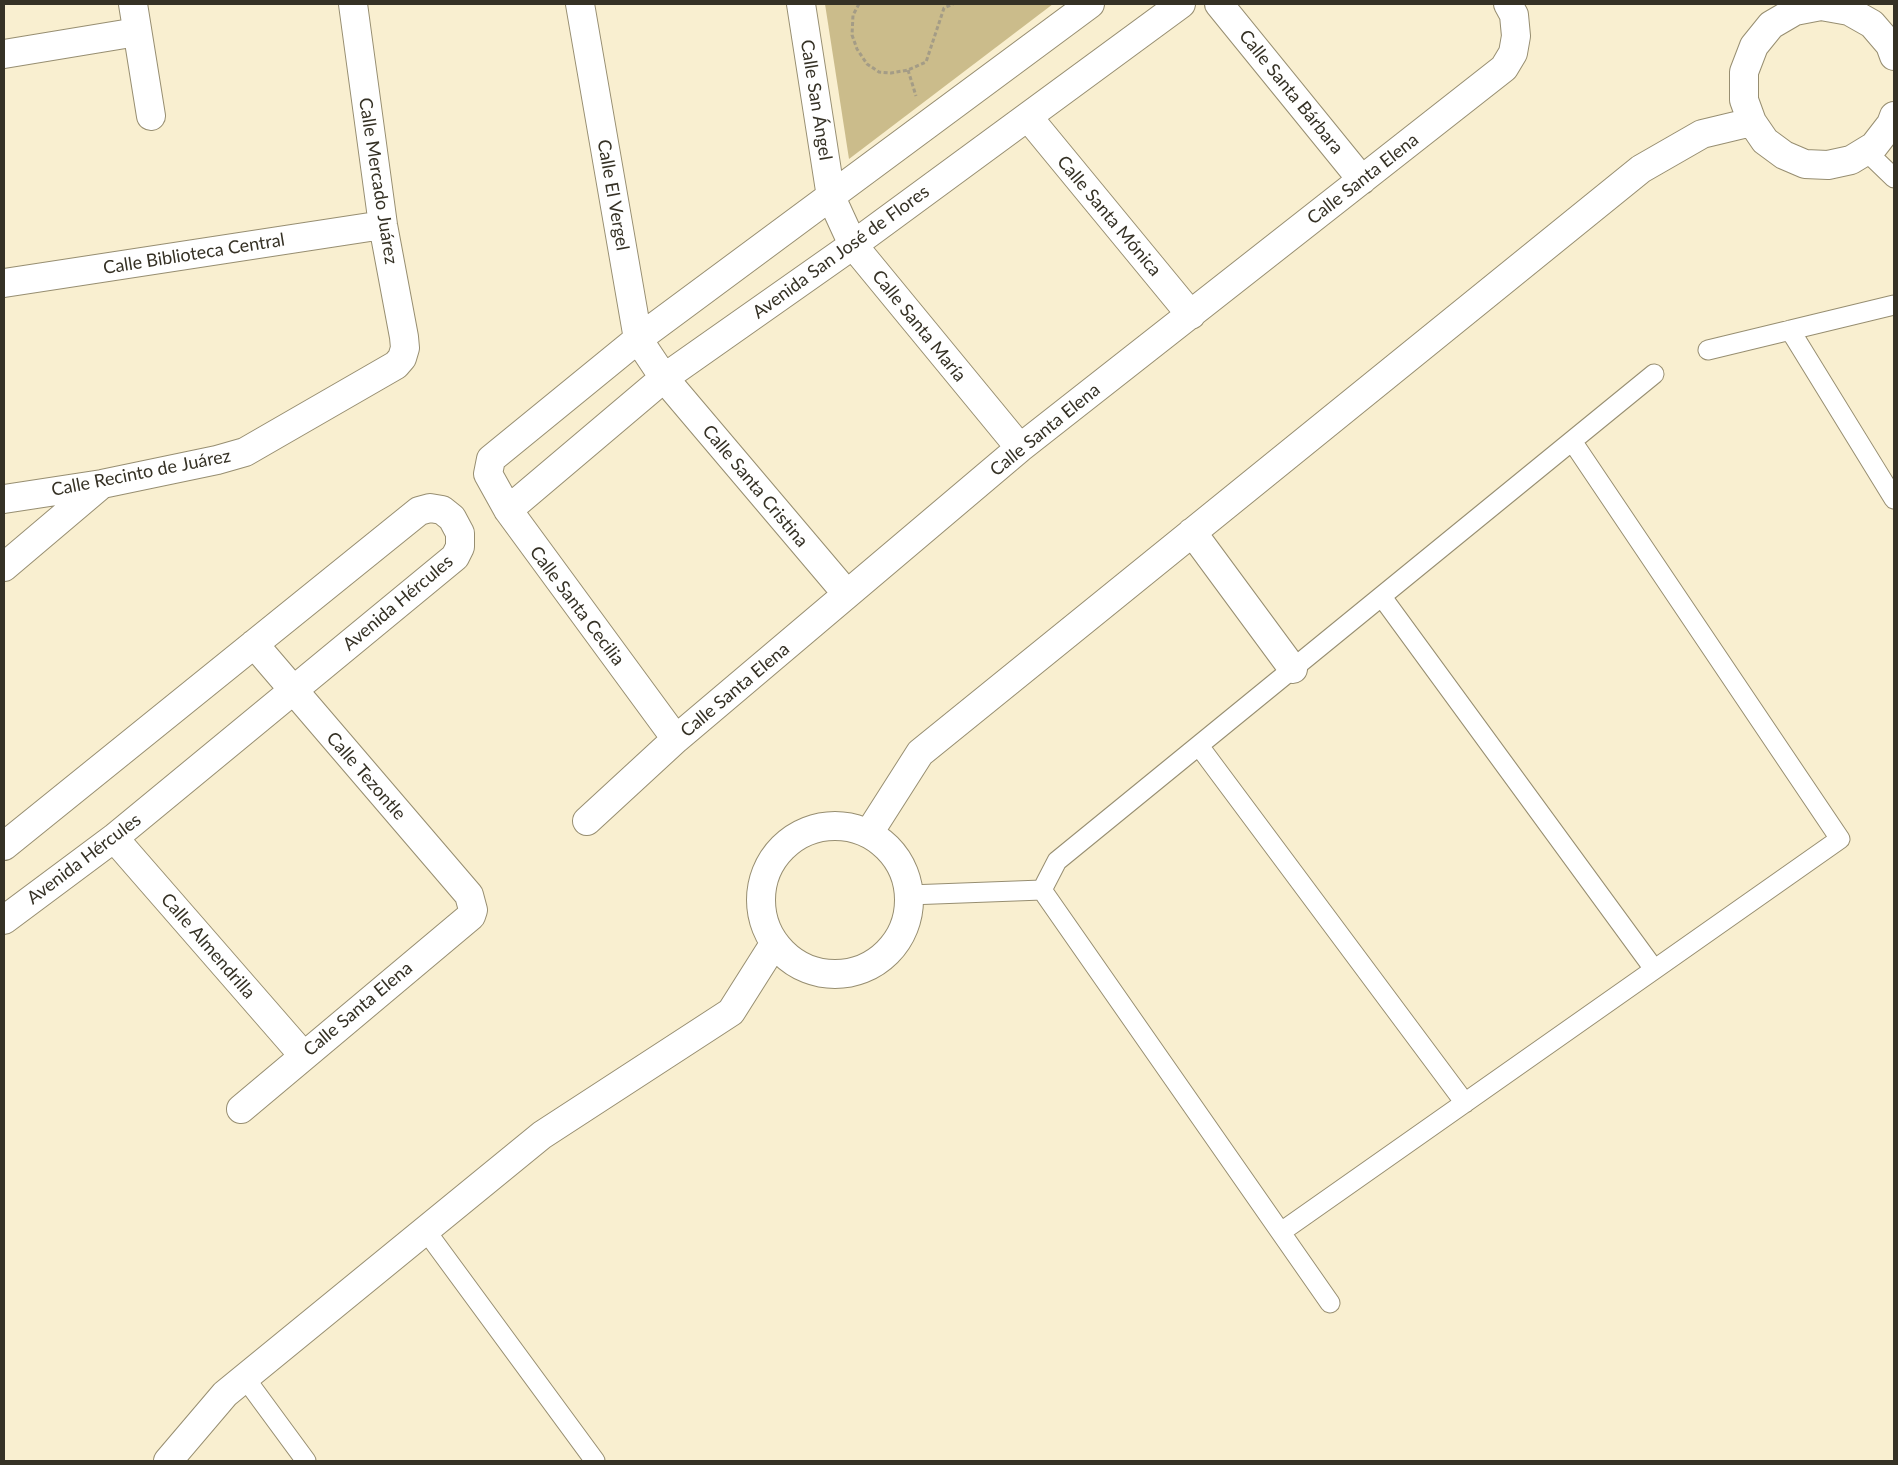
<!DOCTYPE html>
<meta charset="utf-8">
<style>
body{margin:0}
#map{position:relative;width:1898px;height:1465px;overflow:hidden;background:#f9efd0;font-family:Lato,sans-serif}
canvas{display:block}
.frame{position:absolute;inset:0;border:5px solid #353125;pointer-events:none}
</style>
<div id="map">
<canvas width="1898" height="1465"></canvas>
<div class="frame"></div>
</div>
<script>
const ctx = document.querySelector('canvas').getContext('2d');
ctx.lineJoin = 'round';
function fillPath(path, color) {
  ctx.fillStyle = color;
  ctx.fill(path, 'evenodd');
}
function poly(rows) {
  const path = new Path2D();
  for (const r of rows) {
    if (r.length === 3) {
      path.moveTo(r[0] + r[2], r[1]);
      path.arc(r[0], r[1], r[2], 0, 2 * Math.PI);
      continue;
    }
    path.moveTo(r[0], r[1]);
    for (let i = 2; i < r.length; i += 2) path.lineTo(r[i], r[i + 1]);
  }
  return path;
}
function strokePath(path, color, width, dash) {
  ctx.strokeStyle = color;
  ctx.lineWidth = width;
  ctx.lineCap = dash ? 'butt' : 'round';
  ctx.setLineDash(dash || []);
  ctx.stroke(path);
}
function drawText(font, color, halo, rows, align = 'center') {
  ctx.font = font + ' Lato,sans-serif';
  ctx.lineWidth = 4;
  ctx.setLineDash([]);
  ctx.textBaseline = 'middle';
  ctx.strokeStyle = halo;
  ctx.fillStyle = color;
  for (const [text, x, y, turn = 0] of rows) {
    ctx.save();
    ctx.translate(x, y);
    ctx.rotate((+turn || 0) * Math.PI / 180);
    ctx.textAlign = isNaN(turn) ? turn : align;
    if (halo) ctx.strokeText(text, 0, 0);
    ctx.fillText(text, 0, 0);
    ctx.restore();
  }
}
fillPath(poly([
 [825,4,1053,4,849,159]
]), '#cbbc8b');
const service = poly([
 [1866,151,1894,178],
 [1790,330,1894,499],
 [1708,350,1894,305],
 [1382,597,1654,969],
 [1199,746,1465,1103],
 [1042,890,1057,861,1654,374],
 [1042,890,1330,1303],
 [909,895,1042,890],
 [426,1231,595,1461],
 [1281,1232,1840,839,1572,441],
 [245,1378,306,1461]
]);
const minor = poly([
 [133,4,151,116],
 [580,4,638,339,664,378,847,594],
 [801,4,831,197,853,245,1020,448],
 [1219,4,1362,180],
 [4,54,137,32],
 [1894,56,1890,45,1872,24,1849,11,1821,6,1795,11,1771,25,1754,46,1744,72,1744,100,1752,122,1765,141,1784,155,1805,164,1828,165,1851,160,1874,146,1891,124,1894,116],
 [1028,117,1191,315],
 [4,283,383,225],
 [4,499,102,484,217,460,245,452,396,365,402,358,405,348,404,337,383,225,353,4],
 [508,510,664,378,853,245,1181,4],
 [1192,532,1293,669],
 [4,567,102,484],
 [676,739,508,510,488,474,491,459,638,339,1090,4],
 [587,821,676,739,1020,448,1504,68,1513,53,1516,36,1514,15,1508,4],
 [835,900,74],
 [869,833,920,753,1641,169,1702,134,1752,122],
 [114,838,303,1055],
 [4,846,419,511,430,508,442,510,452,518,460,533,460,547,455,557,114,838,4,920],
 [241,1109,471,916,473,910,469,895,254,644],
 [168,1461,225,1394,542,1135,731,1012,774,944]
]);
strokePath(service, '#978e71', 21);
strokePath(minor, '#978e71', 30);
strokePath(poly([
 [859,4,853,15,852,35,857,49,867,64,879,72,891,73,908,70,926,62,944,8,953,4],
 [908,70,916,96]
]), '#a49c86', 3, [4, 2.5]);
strokePath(service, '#fff', 19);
strokePath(minor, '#fff', 28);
drawText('18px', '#353125', '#fff', [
 ["Calle Santa Bárbara",1291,92,51],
 ["Calle San Ángel",816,100,81],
 ["Calle Santa Elena",1363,179,-38],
 ["Calle Mercado Juárez",378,181,81],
 ["Calle El Vergel",613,195,80],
 ["Calle Santa Mónica",1109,216,50],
 ["Avenida San José de Flores",841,252,-36],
 ["Calle Biblioteca Central",194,254,-9],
 ["Calle Santa María",919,326,51],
 ["Calle Santa Elena",1045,430,-39],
 ["Calle Recinto de Juárez",141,473,-11],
 ["Calle Santa Cristina",755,486,50],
 ["Avenida Hércules",398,603,-40],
 ["Calle Santa Cecilia",577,606,53],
 ["Calle Santa Elena",735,690,-40],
 ["Calle Tezontle",366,776,49],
 ["Avenida Hércules",84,859,-37],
 ["Calle Almendrilla",208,946,49],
 ["Calle Santa Elena",358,1009,-40]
]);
</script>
